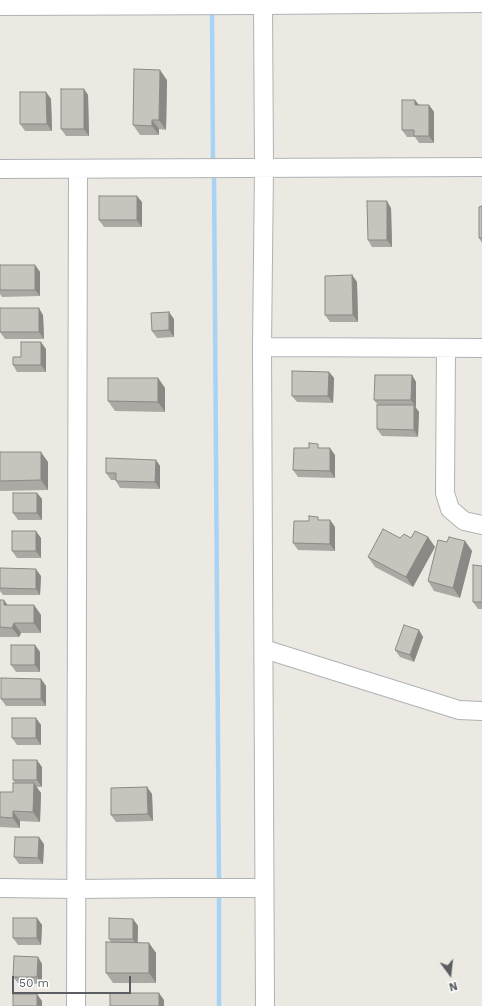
<!DOCTYPE html>
<style>
body{margin:0}
#map{position:relative;width:482px;height:1006px;overflow:hidden;background:#ebe9e2;font-family:"Work Sans",sans-serif}
canvas{display:block}
.north{position:absolute;left:430px;top:954px;width:40px;height:40px;-webkit-text-stroke:3px #fff;paint-order:stroke;rotate:165deg;font-size:11px;font-weight:700;line-height:16px;text-align:center;color:#5a5d61}
.north::after{content:'';display:block;margin:auto;width:14px;height:18px;background:#5a5d61;clip-path:polygon(50% 0,100% 100%,50% 72%,0 100%)}
.scale{position:absolute;left:12px;top:976px;width:119px;height:18px;box-sizing:border-box;border:2px solid #5a5d61;border-top:0;padding-left:5px;font-size:12px;line-height:14px;white-space:nowrap;color:#5a5d61;-webkit-text-stroke:3px #fff;paint-order:stroke}
</style>
<div id="map">
<canvas width="482" height="1006"></canvas>
<div class="north">N</div>
<div class="scale">50 m</div>
</div>
<script>
const ctx = document.querySelector('canvas').getContext('2d');
ctx.lineJoin = 'round';
function poly(rows) {
  const path = new Path2D();
  for (const r of rows) {
    path.moveTo(r[0], r[1]);
    for (let i = 2; i < r.length; i += 2) path.lineTo(r[i], r[i + 1]);
  }
  return path;
}
function strokePath(path, color, width, dash) {
  ctx.strokeStyle = color;
  ctx.lineWidth = width;
  ctx.lineCap = dash ? 'butt' : 'round';
  ctx.setLineDash(dash || []);
  ctx.stroke(path);
}
function fillPath(path, color) {
  ctx.fillStyle = color;
  ctx.fill(path, 'evenodd');
}
strokePath(poly([
 [212,10,213,164],
 [214,172,219,884],
 [219,892,219,1006]
]), '#a7d3f5', 4.5);
const minor = poly([
 [263,3,264,168,262,347,265,1006],
 [0,169,482,167],
 [262,347,482,348],
 [446,348,445,493,450,509,464,521,482,525],
 [264,649,459,710,482,711],
 [0,888,76,889,172,888,264,888],
 [76,1006,78,169]
]);
const tertiary = poly([
 [0,4,263,3,482,1]
]);
strokePath(minor, '#afb2b6', 20);
strokePath(tertiary, '#afb2b6', 24);
strokePath(minor, '#fff', 18);
strokePath(tertiary, '#fff', 22);
fillPath(poly([
 [167,80,166,130,159,129,159,135,140,135,133,125],
 [84,89,88,95,89,136,66,136,61,129],
 [46,92,51,99,52,131,25,131,20,124],
 [415,100,419,105,429,105,434,112,434,143,419,143,415,137,407,137,402,130],
 [142,202,142,227,104,227,99,220],
 [482,206,482,243,479,238],
 [391,208,392,247,372,247,368,240],
 [0,265,35,265,40,272,40,296,2,297,0,294],
 [352,275,357,282,358,322,330,322,325,315],
 [43,315,44,339,5,339,0,332],
 [174,319,174,337,157,338,152,331],
 [46,349,46,372,17,372,13,365,21,357],
 [329,372,334,378,333,403,297,402,292,396],
 [412,375,416,382,416,407,415,407,419,412,418,437,382,436,377,429,378,405,374,400],
 [158,378,165,388,165,412,115,411,108,401],
 [309,448,321,448,335,455,335,478,298,477,293,470],
 [0,452,48,462,48,490,0,491],
 [156,460,160,466,160,489,120,488,116,481,116,480,111,480,106,473],
 [37,493,42,499,42,520,18,520,13,513],
 [321,520,330,520,335,527,335,551,298,550,293,543,309,521],
 [428,537,435,547,413,587,375,567,368,557,411,538],
 [41,538,41,558,17,558,12,551],
 [465,541,472,551,460,598,434,591,428,581,447,542],
 [482,566,482,609,478,609,473,602],
 [0,568,41,576,40,595,3,595,0,591],
 [0,600,8,605,34,605,41,615,41,633,21,633,19,637,0,637],
 [419,630,423,637,414,662,400,657,395,650],
 [35,645,40,652,40,672,16,672,11,665],
 [41,679,46,686,46,706,6,706,1,699],
 [36,718,41,725,41,745,17,745,12,738],
 [42,767,42,787,36,787,41,793,40,822,20,821,20,828,0,827,0,792,13,792,15,783,13,780],
 [147,787,152,794,153,821,116,822,111,815],
 [44,844,43,864,19,864,14,857],
 [37,918,42,925,41,945,18,945,13,938],
 [133,919,138,926,138,943,149,943,156,953,156,983,113,983,106,973,111,942,109,939],
 [38,957,42,964,42,984,18,983,13,977]
]), '#aba9a3');
fillPath(poly([
 [160,70,167,80,166,130,159,120],
 [84,89,88,95,89,136,84,129],
 [46,92,51,99,52,131,47,124],
 [415,100,420,107,415,105],
 [429,105,434,112,434,143,429,136],
 [152,120,159,129,159,135,152,126],
 [137,196,142,202,142,227,137,220],
 [387,201,391,208,392,247,387,240],
 [35,265,40,272,40,296,35,290],
 [352,275,357,282,358,322,353,315],
 [39,308,43,315,44,339,39,332],
 [169,312,174,319,174,337,169,330],
 [41,342,46,349,46,372,41,365],
 [329,372,334,378,333,403,328,396],
 [412,375,416,382,416,407,411,400],
 [158,378,165,388,165,412,158,402],
 [414,405,419,412,418,437,414,430],
 [330,448,335,455,335,478,330,471],
 [41,452,48,462,48,490,41,480],
 [156,460,160,466,160,489,155,482],
 [37,493,42,499,42,520,37,513],
 [330,520,335,527,335,551,330,544],
 [36,531,41,538,41,558,36,551],
 [428,537,435,547,413,587,406,577],
 [465,541,472,551,460,598,453,588],
 [36,569,41,576,40,595,36,589],
 [4,600,11,610,4,605],
 [34,605,41,615,41,633,34,623],
 [14,623,21,633,19,637,12,628],
 [419,630,423,637,414,662,410,655],
 [35,645,40,652,40,672,35,665],
 [41,679,46,686,46,706,41,699],
 [36,718,41,725,41,745,36,738],
 [37,760,42,767,42,787,37,780],
 [34,783,41,793,40,822,33,812],
 [147,787,152,794,153,821,148,814],
 [13,811,20,821,20,828,13,818],
 [39,837,44,844,43,864,38,858],
 [37,918,42,925,41,945,37,938],
 [133,919,138,926,137,946,133,939],
 [149,943,156,953,156,983,149,973],
 [38,957,42,964,42,984,37,977],
 [159,993,164,1000,164,1006,159,1006],
 [37,994,42,1001,42,1006,37,1006]
]), '#8b8985');
const building = poly([
 [134,69,160,70,159,120,152,120,152,126,133,125,134,69],
 [61,89,84,89,84,129,61,129,61,89],
 [20,92,46,92,47,124,20,124,20,92],
 [402,100,415,100,415,105,429,105,429,136,414,136,414,130,402,130,402,100],
 [99,196,137,196,137,220,99,220,99,196],
 [367,201,387,201,387,240,368,240,367,201],
 [482,206,482,238,479,238,479,207,482,206],
 [0,265,35,265,35,290,0,290,0,265],
 [352,275,353,315,325,315,325,276,352,275],
 [0,308,39,308,39,332,0,332,0,308],
 [169,312,169,330,152,331,151,313,169,312],
 [21,342,41,342,41,365,13,365,13,357,21,357,21,342],
 [292,371,329,372,328,396,292,396,292,371],
 [375,375,412,375,411,400,374,400,375,375],
 [108,378,158,378,158,402,108,401,108,378],
 [377,405,414,405,414,430,377,429,377,405],
 [309,443,318,444,318,448,330,448,330,471,293,470,294,448,309,448,309,443],
 [0,452,41,452,41,480,0,481,0,452],
 [106,458,156,460,155,482,116,481,116,473,106,473,106,458],
 [13,493,37,493,37,513,13,513,13,493],
 [309,516,318,517,318,520,330,520,330,544,293,543,294,521,309,521,309,516],
 [383,529,400,538,404,534,411,538,415,531,428,537,406,577,368,557,383,529],
 [12,531,36,531,36,551,12,551,12,531],
 [449,537,465,541,453,588,428,581,438,540,447,542,449,537],
 [473,565,482,566,482,602,473,602,473,565],
 [0,568,36,569,36,589,0,588,0,568],
 [0,600,4,600,4,605,34,605,34,623,14,623,12,628,0,627,0,600],
 [404,625,419,630,410,655,395,650,404,625],
 [11,645,35,645,35,665,11,665,11,645],
 [1,678,41,679,41,699,1,699,1,678],
 [12,718,36,718,36,738,12,738,12,718],
 [13,760,37,760,37,780,13,780,13,760],
 [13,783,34,783,33,812,13,811,13,818,0,817,0,792,13,792,13,783],
 [147,787,148,814,111,815,111,788,147,787],
 [15,837,39,837,38,858,14,857,15,837],
 [13,918,37,918,37,938,13,938,13,918],
 [109,918,133,919,133,939,109,939,109,918],
 [106,942,149,943,149,973,106,973,106,942],
 [14,956,38,957,37,977,13,977,14,956],
 [110,993,159,993,159,1006,110,1006,110,993],
 [13,994,37,994,37,1006,13,1006,13,994]
]);
fillPath(building, '#c7c4be');
strokePath(building, '#8b8985', 1);
</script>
